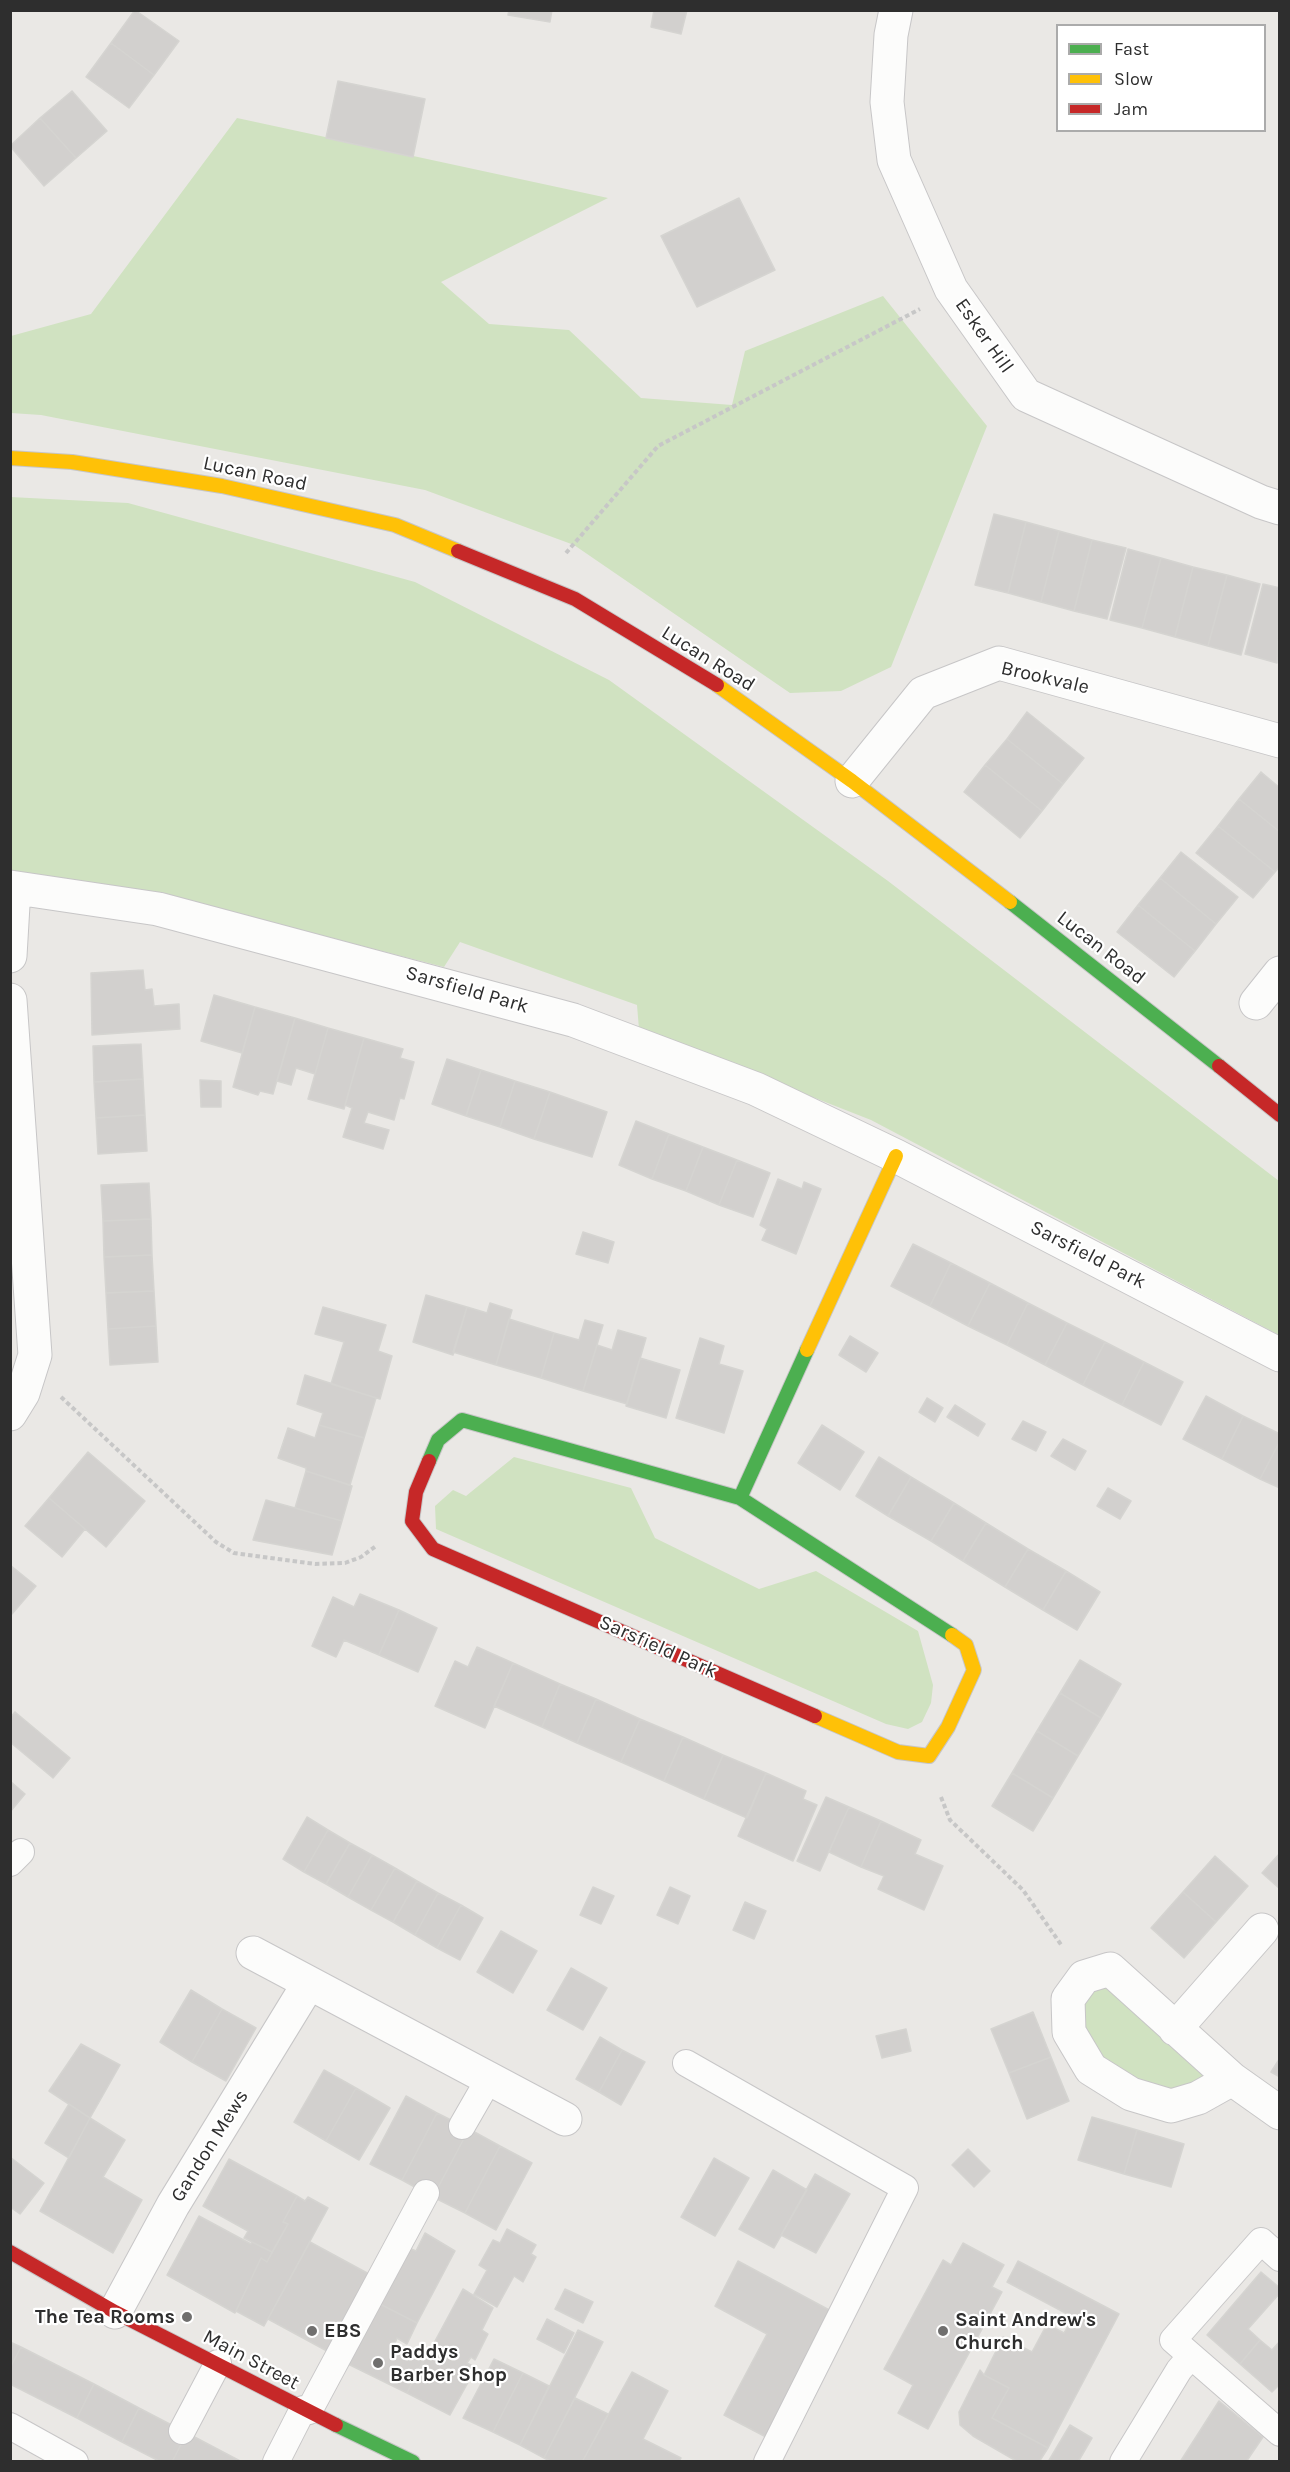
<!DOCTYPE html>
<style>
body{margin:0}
#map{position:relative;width:1290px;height:2472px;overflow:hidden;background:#eae8e5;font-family:Karla,sans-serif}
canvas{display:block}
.frame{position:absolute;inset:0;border:12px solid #2e2e2e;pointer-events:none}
.legend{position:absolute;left:1056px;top:24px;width:210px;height:108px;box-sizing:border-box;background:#fff;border:2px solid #ababab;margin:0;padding:8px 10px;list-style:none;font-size:18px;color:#2e2e2e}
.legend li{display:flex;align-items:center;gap:12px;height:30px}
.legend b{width:30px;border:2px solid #ababab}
</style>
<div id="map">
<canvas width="1290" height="2472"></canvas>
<div class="frame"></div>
<ul class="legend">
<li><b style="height:8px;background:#4caf50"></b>Fast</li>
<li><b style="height:8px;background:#ffc107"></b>Slow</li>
<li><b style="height:8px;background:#c62828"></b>Jam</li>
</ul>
</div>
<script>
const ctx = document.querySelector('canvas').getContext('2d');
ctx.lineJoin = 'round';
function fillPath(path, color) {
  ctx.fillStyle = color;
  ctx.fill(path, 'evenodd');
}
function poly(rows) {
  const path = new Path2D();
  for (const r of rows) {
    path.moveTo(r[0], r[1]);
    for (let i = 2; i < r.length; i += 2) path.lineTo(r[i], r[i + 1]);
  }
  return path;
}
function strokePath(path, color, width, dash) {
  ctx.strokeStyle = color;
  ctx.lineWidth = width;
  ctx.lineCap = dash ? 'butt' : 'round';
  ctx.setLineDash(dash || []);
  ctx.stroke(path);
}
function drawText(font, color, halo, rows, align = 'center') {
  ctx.font = font + ' Karla,sans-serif';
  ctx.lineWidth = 4.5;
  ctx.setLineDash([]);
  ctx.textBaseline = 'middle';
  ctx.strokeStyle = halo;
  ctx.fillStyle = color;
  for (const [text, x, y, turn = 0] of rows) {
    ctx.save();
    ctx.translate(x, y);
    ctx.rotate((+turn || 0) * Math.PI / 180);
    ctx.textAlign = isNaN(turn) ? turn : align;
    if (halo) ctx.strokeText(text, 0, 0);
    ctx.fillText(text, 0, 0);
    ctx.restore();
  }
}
fillPath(poly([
 [237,118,608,198,441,282,489,324,569,330,641,398,732,405,745,351,883,296,987,426,891,667,841,691,790,693,574,545,425,490,41,415,11,413,11,336,91,314],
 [10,497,128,503,415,582,609,680,888,881,1279,1181,1279,1335,871,1120,639,1029,637,1005,460,942,444,967,214,908,11,873],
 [514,1457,631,1488,655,1538,759,1589,816,1571,918,1631,933,1685,931,1703,922,1722,908,1729,886,1724,436,1529,435,1506,453,1490,466,1496],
 [1105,1981,1208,2072,1204,2089,1168,2089,1136,2084,1099,2064,1076,2024,1083,1987]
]), '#d0e2c1');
const building = poly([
 [135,10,179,41,154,75,111,43,135,10],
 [509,10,552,10,550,22,508,15,509,10],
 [654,10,687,10,681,34,651,27,654,10],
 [111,43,154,75,129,108,86,77,111,43],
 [338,81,425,99,413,157,326,138,338,81],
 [72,91,107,131,76,158,40,118,72,91],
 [40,118,76,158,44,186,10,146,40,118],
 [739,198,775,270,697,307,661,236,739,198],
 [994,514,1026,522,1008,593,975,585,994,514],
 [1026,522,1059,531,1041,602,1008,593,1026,522],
 [1059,531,1092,540,1074,611,1041,602,1059,531],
 [1092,540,1126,548,1107,619,1074,611,1092,540],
 [1128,549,1161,558,1142,628,1110,620,1128,549],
 [1161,558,1193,567,1175,637,1142,628,1161,558],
 [1193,567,1227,575,1208,646,1175,637,1193,567],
 [1227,575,1260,584,1241,655,1208,646,1227,575],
 [1263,584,1280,588,1277,663,1245,654,1263,584],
 [1027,712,1084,758,1063,784,1007,739,1027,712],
 [1007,739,1063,784,1042,811,985,765,1007,739],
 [985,765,1042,811,1020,838,964,792,985,765],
 [1261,772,1280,788,1280,832,1239,799,1261,772],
 [1239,799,1280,832,1280,866,1275,872,1218,826,1239,799],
 [1218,826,1275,872,1253,898,1196,853,1218,826],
 [1181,852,1238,897,1216,924,1160,878,1181,852],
 [1160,878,1216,924,1195,951,1138,905,1160,878],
 [1138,905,1195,951,1174,977,1117,932,1138,905],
 [143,970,145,990,152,989,154,1006,179,1004,180,1029,92,1035,91,973,143,970],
 [214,995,255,1007,242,1053,201,1041,214,995],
 [255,1007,295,1018,273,1094,260,1091,258,1095,233,1087,255,1007],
 [295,1018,328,1028,315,1074,296,1068,291,1085,277,1081,295,1018],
 [328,1028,364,1038,344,1109,308,1099,328,1028],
 [364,1038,403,1049,400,1058,414,1062,404,1099,400,1098,394,1120,368,1112,364,1123,389,1130,383,1149,343,1137,352,1108,345,1105,364,1038],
 [141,1044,143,1079,94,1082,93,1046,141,1044],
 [447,1059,481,1070,466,1116,432,1104,447,1059],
 [481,1070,515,1081,500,1127,466,1116,481,1070],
 [143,1079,145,1115,96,1118,94,1082,143,1079],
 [200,1080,221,1081,221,1107,201,1107,200,1080],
 [515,1081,550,1092,534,1139,500,1127,515,1081],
 [550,1092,607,1112,592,1157,534,1139,550,1092],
 [145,1115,147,1151,98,1154,96,1118,145,1115],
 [636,1121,669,1134,652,1179,619,1165,636,1121],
 [669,1134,703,1147,686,1191,652,1179,669,1134],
 [703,1147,737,1160,719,1205,686,1191,703,1147],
 [737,1160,770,1173,753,1217,719,1205,737,1160],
 [778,1179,802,1189,804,1182,821,1189,796,1254,762,1240,767,1229,760,1225,778,1179],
 [149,1183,151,1219,103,1221,101,1185,149,1183],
 [151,1219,152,1255,104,1257,103,1221,151,1219],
 [583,1232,614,1242,608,1263,576,1254,583,1232],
 [913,1244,951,1263,930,1306,891,1286,913,1244],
 [152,1255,154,1291,106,1293,104,1257,152,1255],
 [951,1263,990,1283,968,1326,930,1306,951,1263],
 [990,1283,1028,1303,1007,1345,968,1326,990,1283],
 [154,1291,156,1326,108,1329,106,1293,154,1291],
 [426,1295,467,1307,453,1355,413,1342,426,1295],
 [490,1303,512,1310,496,1365,453,1352,467,1307,487,1313,490,1303],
 [1028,1303,1067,1323,1045,1365,1007,1345,1028,1303],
 [323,1307,386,1325,378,1351,392,1356,380,1399,331,1384,344,1342,315,1334,323,1307],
 [509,1319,554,1333,541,1378,496,1365,509,1319],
 [585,1320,603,1325,583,1391,541,1378,554,1333,579,1340,585,1320],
 [1067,1323,1105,1342,1083,1385,1045,1365,1067,1323],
 [156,1326,158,1362,110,1365,108,1329,156,1326],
 [618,1330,646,1338,627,1404,583,1391,597,1345,612,1350,618,1330],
 [850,1336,878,1353,866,1372,839,1355,850,1336],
 [700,1338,724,1346,719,1364,743,1371,724,1433,676,1418,700,1338],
 [1105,1342,1144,1362,1122,1405,1083,1385,1105,1342],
 [640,1358,680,1370,666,1418,626,1406,640,1358],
 [1144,1362,1183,1382,1161,1425,1122,1405,1144,1362],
 [305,1375,376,1398,364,1438,319,1425,323,1413,297,1404,305,1375],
 [1206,1396,1243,1416,1222,1459,1183,1439,1206,1396],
 [927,1398,943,1408,935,1422,919,1412,927,1398],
 [955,1405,985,1424,978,1436,947,1417,955,1405],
 [1243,1416,1280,1434,1280,1441,1260,1479,1222,1459,1243,1416],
 [1023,1421,1046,1432,1036,1451,1012,1439,1023,1421],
 [319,1425,364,1438,350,1485,306,1471,306,1468,278,1458,288,1428,315,1438,319,1425],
 [822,1425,864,1452,840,1490,798,1463,822,1425],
 [1063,1439,1086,1451,1075,1470,1051,1456,1063,1439],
 [1280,1441,1280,1488,1260,1479,1280,1441],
 [88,1452,145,1501,106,1547,49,1498,88,1452],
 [879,1457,911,1477,888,1516,856,1496,879,1457],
 [306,1471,352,1486,342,1521,295,1508,306,1471],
 [911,1477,954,1503,931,1541,888,1516,911,1477],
 [1108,1488,1131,1501,1120,1519,1097,1506,1108,1488],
 [49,1498,85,1529,62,1557,25,1526,49,1498],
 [266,1500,342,1521,332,1555,253,1540,266,1500],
 [954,1503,986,1523,963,1561,931,1541,954,1503],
 [986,1523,1028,1549,1005,1587,963,1561,986,1523],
 [1028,1549,1066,1571,1043,1610,1005,1587,1028,1549],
 [10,1565,36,1586,12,1614,10,1612,10,1565],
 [1066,1571,1100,1592,1077,1630,1043,1610,1066,1571],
 [360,1594,399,1610,379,1655,344,1640,336,1657,312,1646,333,1597,354,1607,360,1594],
 [399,1610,437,1628,418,1672,379,1655,399,1610],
 [477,1647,513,1663,485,1728,435,1706,455,1661,468,1667,477,1647],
 [1080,1660,1121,1684,1101,1718,1060,1693,1080,1660],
 [513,1663,560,1684,542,1727,494,1706,513,1663],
 [560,1684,596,1699,577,1743,542,1727,560,1684],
 [1060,1693,1101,1718,1078,1756,1037,1731,1060,1693],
 [596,1699,640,1719,621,1762,577,1743,596,1699],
 [15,1712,70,1758,53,1778,10,1742,10,1718,15,1712],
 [640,1719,683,1737,664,1781,621,1762,640,1719],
 [1037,1731,1078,1756,1053,1798,1012,1773,1037,1731],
 [683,1737,723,1755,704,1799,664,1781,683,1737],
 [723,1755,766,1773,747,1818,704,1799,723,1755],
 [766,1773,806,1791,803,1799,817,1805,793,1861,738,1836,766,1773],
 [1012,1773,1053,1798,1033,1831,992,1806,1012,1773],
 [10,1781,25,1794,10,1812,10,1781],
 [826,1797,849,1807,820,1871,797,1861,826,1797],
 [849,1807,881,1821,861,1867,829,1852,849,1807],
 [307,1817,328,1830,304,1872,283,1859,307,1817],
 [881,1821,921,1840,915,1854,943,1866,924,1910,878,1889,884,1876,861,1867,881,1821],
 [328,1830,350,1843,326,1884,304,1872,328,1830],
 [350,1843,372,1855,348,1897,326,1884,350,1843],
 [1280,1853,1280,1889,1262,1873,1280,1853],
 [372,1855,395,1868,371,1910,348,1897,372,1855],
 [1215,1856,1248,1886,1216,1922,1183,1892,1215,1856],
 [395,1868,417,1881,393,1922,371,1910,395,1868],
 [417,1881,438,1893,415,1935,393,1922,417,1881],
 [593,1887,614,1896,601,1924,580,1915,593,1887],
 [670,1887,690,1896,678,1924,657,1915,670,1887],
 [1183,1892,1216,1922,1184,1958,1151,1928,1183,1892],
 [438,1893,461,1905,437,1948,415,1935,438,1893],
 [745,1902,766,1911,754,1939,733,1930,745,1902],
 [461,1905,483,1918,460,1960,437,1948,461,1905],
 [501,1931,537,1951,513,1993,477,1972,501,1931],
 [571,1968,607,1988,583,2030,547,2010,571,1968],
 [191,1990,222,2009,192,2062,160,2042,191,1990],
 [222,2009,256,2028,226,2081,192,2062,222,2009],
 [1033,2012,1051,2057,1009,2073,991,2029,1033,2012],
 [906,2029,911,2051,882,2058,876,2036,906,2029],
 [600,2037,622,2050,599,2092,576,2079,600,2037],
 [81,2044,120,2065,90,2118,49,2091,81,2044],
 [622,2050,645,2062,621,2105,599,2092,622,2050],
 [1051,2057,1069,2101,1027,2119,1009,2073,1051,2057],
 [1280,2058,1280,2077,1271,2072,1280,2058],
 [324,2070,356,2088,326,2141,294,2122,324,2070],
 [356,2088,390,2108,359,2160,326,2141,356,2088],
 [406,2096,437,2113,402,2180,370,2164,406,2096],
 [69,2104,90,2118,69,2158,45,2143,69,2104],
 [437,2113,469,2129,433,2197,402,2180,437,2113],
 [1092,2117,1137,2130,1124,2174,1078,2160,1092,2117],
 [90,2118,125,2140,103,2177,142,2200,113,2253,40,2211,90,2118],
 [469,2129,500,2146,465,2213,433,2197,469,2129],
 [1137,2130,1184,2144,1171,2187,1124,2174,1137,2130],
 [500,2146,532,2163,496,2230,465,2213,500,2146],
 [968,2149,990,2171,974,2187,952,2165,968,2149],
 [10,2157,44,2183,20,2214,10,2207,10,2157],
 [714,2158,749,2178,715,2236,681,2217,714,2158],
 [229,2159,297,2196,283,2222,288,2224,272,2252,244,2238,248,2231,203,2206,229,2159],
 [773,2170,807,2190,774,2248,739,2229,773,2170],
 [815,2174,850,2194,816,2253,781,2235,815,2174],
 [297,2196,305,2201,308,2197,328,2208,264,2326,236,2311,261,2258,267,2262,288,2224,283,2222,297,2196],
 [199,2216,251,2244,252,2242,272,2252,267,2262,261,2258,235,2313,167,2275,199,2216],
 [507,2229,536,2245,531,2254,536,2257,523,2282,514,2276,497,2307,474,2294,487,2270,479,2265,493,2240,500,2243,507,2229],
 [425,2233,455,2251,417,2323,380,2304,409,2248,416,2251,425,2233],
 [310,2242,369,2274,327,2351,268,2319,310,2242],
 [963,2243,1004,2265,992,2287,1002,2292,928,2429,898,2413,913,2385,884,2369,943,2260,951,2265,963,2243],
 [738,2261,833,2312,766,2437,724,2415,767,2334,715,2306,738,2261],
 [1018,2261,1119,2314,1048,2448,992,2418,1009,2388,984,2375,1003,2337,1032,2352,1047,2324,1064,2333,1073,2317,1007,2282,1018,2261],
 [1261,2272,1280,2288,1280,2293,1248,2329,1260,2340,1240,2364,1207,2335,1261,2272],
 [463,2289,493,2308,482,2330,488,2334,475,2360,471,2357,467,2363,476,2368,450,2415,407,2393,463,2289],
 [565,2289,593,2302,583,2323,555,2309,565,2289],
 [380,2304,417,2323,407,2344,397,2338,394,2346,423,2361,407,2393,348,2364,380,2304],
 [547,2319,574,2333,564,2353,537,2339,547,2319],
 [578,2330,603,2342,544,2458,520,2445,578,2330],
 [1260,2340,1272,2350,1280,2341,1280,2384,1272,2392,1240,2364,1260,2340],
 [10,2342,21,2347,10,2368,10,2342],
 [21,2347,94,2384,77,2418,10,2384,10,2368,21,2347],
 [494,2359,523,2373,493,2432,463,2418,494,2359],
 [980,2370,984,2375,1009,2388,992,2418,1048,2448,1039,2462,1018,2462,973,2436,960,2425,959,2412,980,2370],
 [632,2372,668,2391,643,2439,681,2458,679,2462,582,2462,632,2372],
 [523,2373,549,2386,520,2445,493,2432,523,2373],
 [94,2384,139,2408,122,2442,77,2418,94,2384],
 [575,2398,608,2414,582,2462,552,2462,544,2458,575,2398],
 [1219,2401,1263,2437,1246,2462,1180,2462,1219,2401],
 [139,2408,187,2433,172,2462,161,2462,122,2442,139,2408],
 [1070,2425,1092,2438,1078,2462,1048,2462,1070,2425],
 [187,2433,242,2462,172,2462,187,2433]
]);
fillPath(building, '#d2d0ce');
strokePath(building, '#d5d4d1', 1.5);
const lane = poly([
 [10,1863,21,1852],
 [686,2063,905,2188,767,2462],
 [462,2126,489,2079],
 [1280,2258,1261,2241,1173,2340,1280,2433],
 [309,2411,426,2193],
 [10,2426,75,2462],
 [182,2431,218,2363],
 [276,2462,303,2409],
 [1123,2462,1179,2370,1191,2356]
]);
const street = poly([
 [896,10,891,35,887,102,894,160,951,289,1026,395,1261,502,1280,508],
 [852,781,923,693,999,663,1280,741],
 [10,887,158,909,573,1020,756,1089,896,1156,1280,1355],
 [10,956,13,905,17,888],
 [10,1000,35,1355,23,1393,10,1414],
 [1256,1003,1280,973],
 [253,1953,565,2119],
 [1175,2029,1262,1930],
 [1232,2079,1198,2098,1171,2106,1131,2094,1091,2069,1069,2032,1068,1999,1084,1977,1110,1969,1232,2079,1280,2113],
 [115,2312,173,2205,309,1983]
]);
const fast = poly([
 [1010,902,1219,1066],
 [807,1350,740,1498,952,1635],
 [429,1461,438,1440,462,1420,740,1498],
 [336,2425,413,2462]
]);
const slow = poly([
 [10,458,72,462,222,486,395,525,458,551],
 [717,685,852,781,1010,902],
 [807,1350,896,1156],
 [815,1716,898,1752,929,1756,948,1727,974,1670,966,1645,952,1635]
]);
const jam = poly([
 [458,551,575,599,717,685],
 [1219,1066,1280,1115],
 [429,1461,416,1492,412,1521,433,1549,815,1716],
 [10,2252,115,2312,336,2425]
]);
strokePath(lane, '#c7c6c7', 28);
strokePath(street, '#c7c6c7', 35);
strokePath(fast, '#c7c6c7', 16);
strokePath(slow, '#c7c6c7', 16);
strokePath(jam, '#c7c6c7', 16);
strokePath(poly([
 [566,553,658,446,920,309],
 [61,1397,216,1542,234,1553,315,1564,345,1563,361,1557,376,1546],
 [941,1797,950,1820,1023,1890,1062,1946]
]), '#c7c7c7', 4, [4.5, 3]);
strokePath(lane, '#fcfcfb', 26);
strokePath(street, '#fcfcfb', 33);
strokePath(fast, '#4caf50', 14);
strokePath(slow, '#ffc107', 14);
strokePath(jam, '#c62828', 14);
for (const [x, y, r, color] of [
 [187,2317,6,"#706f6e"],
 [312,2331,6,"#706f6e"],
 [943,2331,6,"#706f6e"],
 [378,2363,6,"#706f6e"]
]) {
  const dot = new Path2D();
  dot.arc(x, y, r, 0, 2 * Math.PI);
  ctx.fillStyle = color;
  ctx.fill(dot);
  strokePath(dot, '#fff', 2);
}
drawText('20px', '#2e2e2e', '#fff', [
 ["Esker Hill",984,336,55],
 ["Lucan Road",255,474,12],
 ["Lucan Road",708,659,32],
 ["Brookvale",1045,678,13],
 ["Lucan Road",1101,948,38],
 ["Sarsfield Park",467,990,16],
 ["Sarsfield Park",1088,1255,27],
 ["Sarsfield Park",658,1647,24],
 ["Gandon Mews",210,2146,-58],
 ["Main Street",251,2360,28]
]);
drawText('bold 20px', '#2e2e2e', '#fff', [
 ["The Tea Rooms",175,2317,"right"],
 ["Saint Andrew's",955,2320],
 ["Church",955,2343],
 ["EBS",324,2331],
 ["Paddys",390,2352],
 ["Barber Shop",390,2375]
], 'left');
</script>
